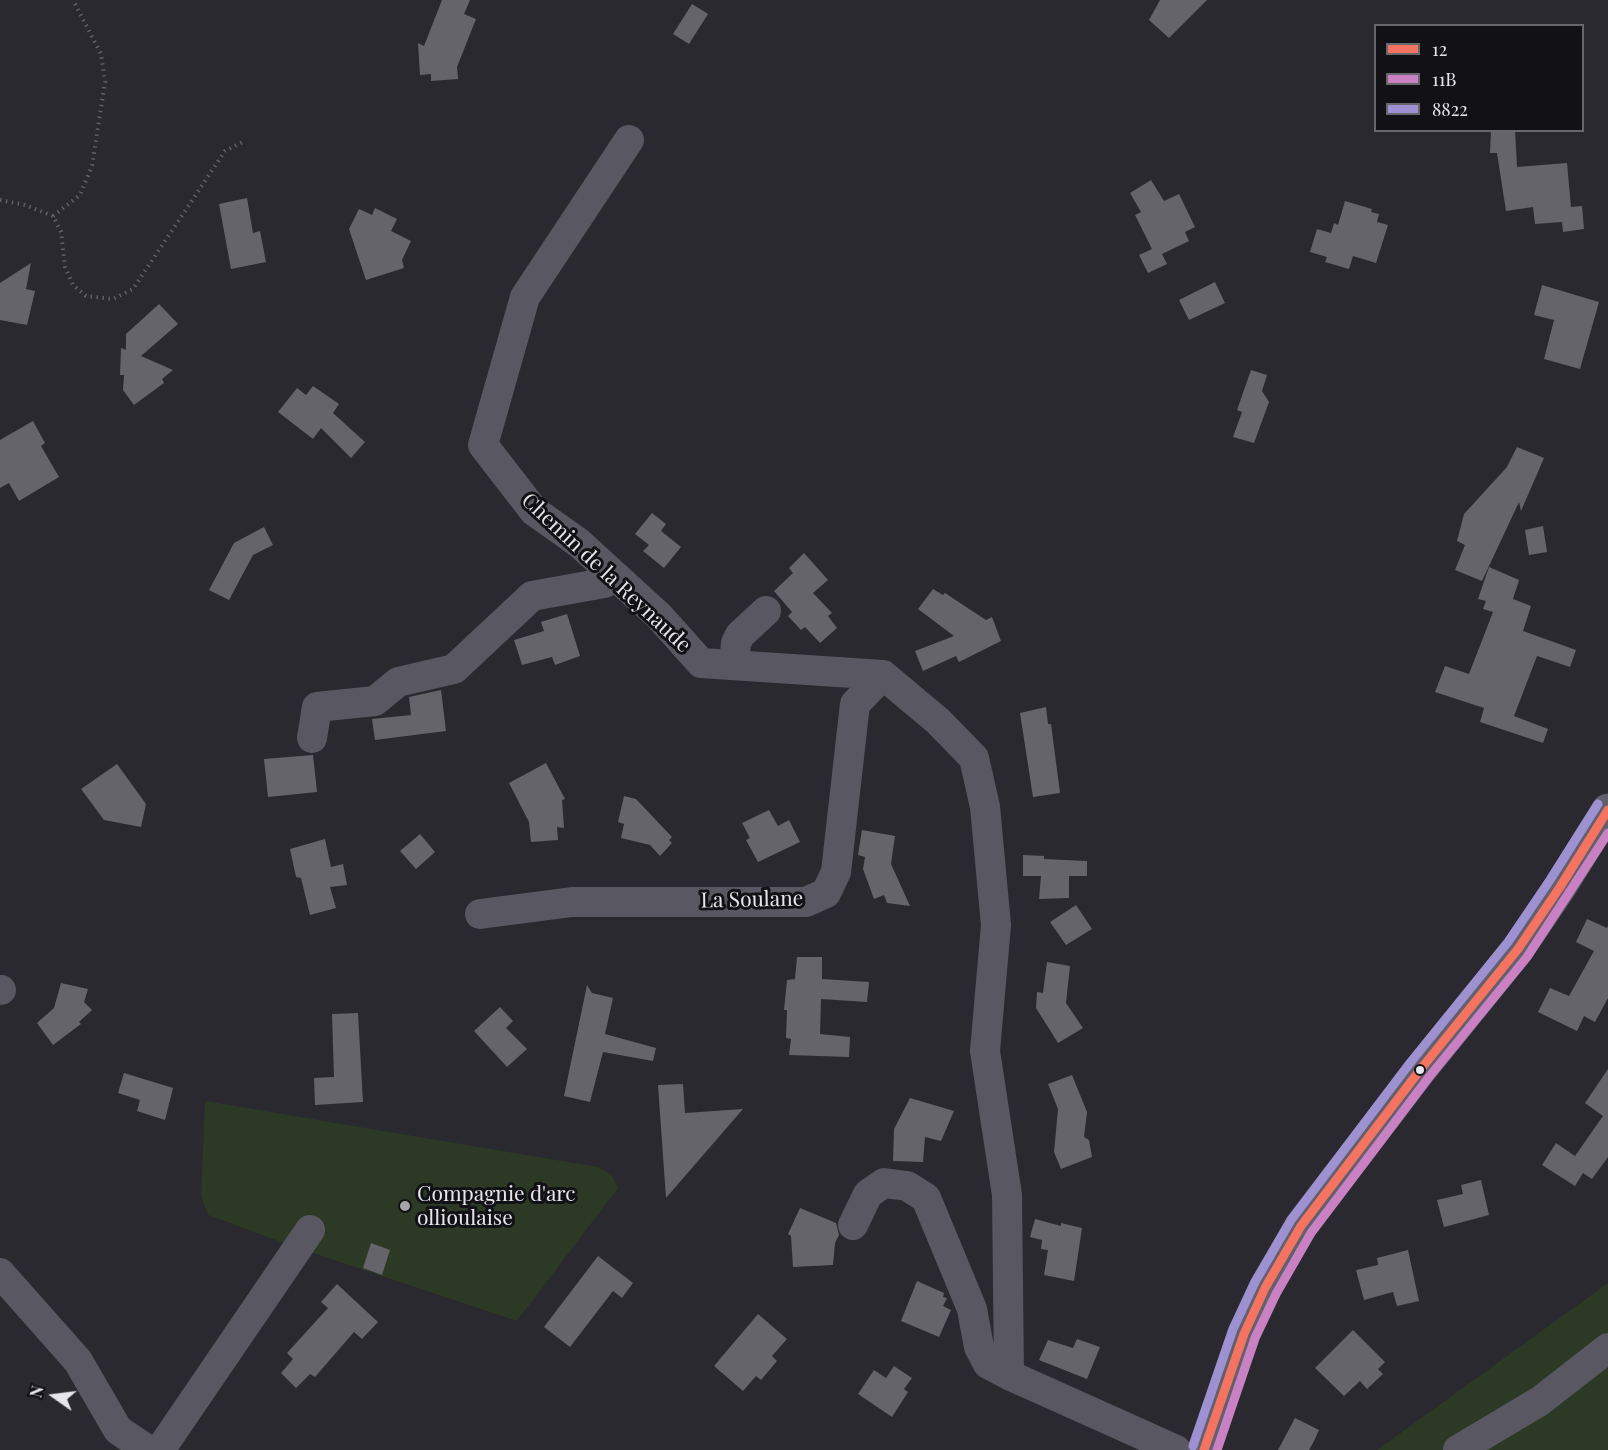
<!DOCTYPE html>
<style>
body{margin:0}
#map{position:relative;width:1608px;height:1450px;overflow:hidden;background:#2a292f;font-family:"Playfair Display",serif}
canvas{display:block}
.legend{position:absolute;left:1374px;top:24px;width:210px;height:108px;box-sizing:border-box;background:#121115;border:2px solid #67666b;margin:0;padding:8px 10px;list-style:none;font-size:18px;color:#e6e5ec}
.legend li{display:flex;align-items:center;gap:12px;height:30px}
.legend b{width:30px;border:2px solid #67666b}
.north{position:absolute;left:24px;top:1366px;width:60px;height:60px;-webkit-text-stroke:4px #121115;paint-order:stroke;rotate:284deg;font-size:16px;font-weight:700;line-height:24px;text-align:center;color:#e6e5ec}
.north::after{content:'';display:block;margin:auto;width:21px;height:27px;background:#e6e5ec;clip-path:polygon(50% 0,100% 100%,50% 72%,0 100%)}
</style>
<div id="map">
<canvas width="1608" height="1450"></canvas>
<ul class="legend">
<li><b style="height:8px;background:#f57361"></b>12</li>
<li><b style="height:8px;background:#c981c4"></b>11B</li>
<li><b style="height:8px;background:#9e91d1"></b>8822</li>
</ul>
<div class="north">N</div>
</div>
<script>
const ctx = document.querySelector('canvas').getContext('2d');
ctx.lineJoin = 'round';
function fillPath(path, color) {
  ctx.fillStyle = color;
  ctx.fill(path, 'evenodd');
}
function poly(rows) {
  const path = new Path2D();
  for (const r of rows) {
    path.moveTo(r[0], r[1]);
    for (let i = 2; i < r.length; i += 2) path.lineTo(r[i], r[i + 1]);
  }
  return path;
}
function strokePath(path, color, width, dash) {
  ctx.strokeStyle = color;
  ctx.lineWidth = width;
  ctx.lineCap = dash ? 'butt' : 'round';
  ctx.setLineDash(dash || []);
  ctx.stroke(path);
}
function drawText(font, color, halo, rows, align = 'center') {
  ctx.font = font + ' "Playfair Display",serif';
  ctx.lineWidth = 6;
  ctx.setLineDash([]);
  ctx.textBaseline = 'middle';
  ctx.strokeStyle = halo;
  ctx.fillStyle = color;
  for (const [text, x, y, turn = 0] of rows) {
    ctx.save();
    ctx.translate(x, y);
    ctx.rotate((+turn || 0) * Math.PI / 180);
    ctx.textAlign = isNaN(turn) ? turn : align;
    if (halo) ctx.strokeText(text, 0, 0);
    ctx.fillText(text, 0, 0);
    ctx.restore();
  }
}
fillPath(poly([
 [205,1101,598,1167,612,1175,618,1188,517,1321,292,1246,208,1215,201,1196],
 [1608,1283,1608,1450,1377,1450]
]), '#2b3925');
fillPath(poly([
 [442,0,470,0,464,14,476,19,457,67,458,79,431,81,431,74,420,75,418,43,424,46],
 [1160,0,1207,0,1169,38,1149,20],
 [692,4,708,14,689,44,673,34],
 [1491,130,1515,130,1517,167,1567,163,1571,207,1582,206,1584,229,1563,232,1562,222,1535,224,1533,207,1506,211,1497,153,1490,153],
 [1151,180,1164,201,1179,194,1195,227,1185,232,1189,241,1162,254,1167,264,1148,273,1139,255,1152,249,1135,215,1141,212,1130,193],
 [247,198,253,233,260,231,266,262,231,269,219,204],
 [1345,201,1372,209,1371,212,1379,214,1377,222,1388,225,1376,263,1353,256,1349,269,1325,262,1327,257,1310,252,1317,229,1331,233,1334,223,1338,225],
 [375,208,397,219,391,231,411,241,402,260,404,268,366,280,349,229,359,209,372,215],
 [31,263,26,289,35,291,27,325,0,320,0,283],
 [1215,282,1225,303,1189,320,1179,300],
 [1542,285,1599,302,1580,369,1544,359,1554,320,1534,315],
 [159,304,178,324,141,356,173,370,162,379,164,383,134,405,123,390,124,375,120,375,121,348,126,350,126,334],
 [1251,370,1267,375,1262,391,1269,402,1254,443,1233,437,1242,412,1237,410],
 [313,386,339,404,333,413,365,442,351,458,321,428,313,439,278,412,297,388,306,395],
 [33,421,45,443,41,446,59,477,19,501,9,483,0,488,0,440],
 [1517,447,1544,458,1521,511,1519,502,1482,581,1455,570,1465,545,1457,541,1464,514,1507,467],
 [652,513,666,524,661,531,681,547,664,568,643,551,649,545,635,534],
 [1543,526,1547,552,1529,555,1525,530],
 [264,527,273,545,253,555,229,600,209,590,234,543],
 [804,553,828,580,813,593,832,613,828,616,837,628,820,643,805,627,801,630,788,616,792,612,774,591,793,573,789,568],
 [1489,567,1519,580,1513,599,1531,606,1523,631,1576,650,1570,667,1537,656,1514,716,1548,729,1543,743,1480,722,1484,708,1435,692,1445,666,1469,674,1493,612,1483,609,1486,601,1478,599],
 [933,589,943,595,945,593,986,620,992,617,1001,641,959,662,956,656,923,671,915,651,954,636,918,609],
 [567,614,580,656,555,665,552,657,522,665,514,640,544,631,541,622],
 [441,690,446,731,375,740,372,719,411,715,409,697],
 [1046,707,1048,724,1051,724,1060,793,1033,797,1020,713],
 [313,755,317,792,268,797,264,759],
 [546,763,565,799,562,800,564,828,557,827,558,840,531,842,529,822,509,783],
 [117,764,146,804,141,827,104,820,81,789],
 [624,796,636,799,672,837,669,840,672,843,660,856,650,845,621,838,624,824,618,822],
 [769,810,778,826,789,820,800,842,758,862,746,840,750,838,742,823],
 [862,830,895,836,891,864,910,906,887,903,884,895,874,899,863,869,865,857,858,855],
 [420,834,435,852,416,869,400,851],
 [325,839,331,867,343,864,347,885,330,887,336,908,310,915,301,878,296,877,290,849],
 [1023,855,1044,856,1044,859,1087,861,1087,876,1069,876,1069,898,1039,899,1041,876,1023,876],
 [1076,905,1092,929,1066,945,1050,922],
 [1587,919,1607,928,1608,926,1608,998,1595,1022,1584,1016,1577,1031,1538,1012,1550,988,1569,996,1594,951,1576,942],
 [797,957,822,957,822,979,869,982,867,1002,821,999,820,1034,850,1037,849,1057,789,1055,791,1039,786,1038,787,1010,784,1010,787,980,795,979],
 [1047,962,1070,966,1066,1003,1083,1028,1058,1043,1036,1008,1037,992,1043,993],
 [61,983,88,989,84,1002,92,1010,79,1022,81,1024,53,1045,37,1023,54,1008],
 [587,985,592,993,613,998,605,1034,656,1048,653,1061,603,1052,590,1102,564,1096],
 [500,1007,513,1021,506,1028,527,1049,507,1067,474,1031],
 [358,1013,363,1102,315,1105,314,1078,334,1077,332,1014],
 [1608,1069,1608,1157,1592,1179,1583,1173,1575,1186,1542,1165,1556,1143,1575,1156,1603,1116,1585,1103],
 [124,1073,173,1088,165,1120,137,1111,140,1100,118,1093],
 [1072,1075,1087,1112,1084,1137,1089,1140,1092,1157,1061,1169,1054,1152,1058,1109,1048,1084],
 [683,1084,685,1113,743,1109,666,1198,658,1085],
 [910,1098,954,1111,941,1141,925,1137,923,1162,893,1161,894,1129],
 [1481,1180,1489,1215,1444,1227,1437,1200,1463,1194,1461,1185],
 [800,1208,836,1223,839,1235,835,1243,833,1265,793,1267,791,1236,788,1234],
 [1035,1219,1061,1226,1061,1223,1082,1228,1074,1281,1044,1275,1048,1250,1041,1249,1042,1240,1030,1237],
 [371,1243,390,1250,382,1275,363,1268],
 [1408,1250,1419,1301,1397,1306,1393,1292,1364,1300,1356,1270,1378,1265,1377,1258],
 [598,1256,633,1283,622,1298,613,1291,570,1347,544,1327],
 [917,1281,944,1293,943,1297,947,1298,943,1306,951,1310,939,1337,901,1321],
 [337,1284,378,1322,362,1339,354,1332,315,1377,310,1374,296,1388,281,1373,293,1359,287,1353,328,1308,321,1302],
 [758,1314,787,1339,772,1356,777,1361,761,1380,756,1376,743,1391,714,1366],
 [1353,1330,1385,1362,1378,1369,1383,1374,1367,1389,1360,1381,1344,1396,1315,1368],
 [1077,1339,1100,1347,1087,1379,1039,1360,1048,1340,1073,1348],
 [894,1366,912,1378,904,1389,908,1392,892,1417,858,1394,874,1370,886,1378],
 [1295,1418,1319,1430,1314,1441,1309,1450,1278,1450]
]), '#65646a');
strokePath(poly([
 [0,200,25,205,53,216,61,232,65,267,73,285,86,296,113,299,133,289,225,151,245,141],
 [53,216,80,195,92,166,105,82,101,54,73,0]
]), '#605f66', 4, [1.5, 4.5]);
strokePath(poly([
 [629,140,525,297,483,445,534,511,579,543,659,616,701,663,883,675,938,721,974,758,985,807,996,925,985,1051,1007,1195,1009,1375,1176,1450],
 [734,664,736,643,740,635,766,611],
 [312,738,317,707,375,701,398,682,454,669,532,596,604,583,616,577],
 [480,914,572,902,806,902,826,893,836,872,855,704,883,675],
 [0,990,1,990],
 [853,1225,868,1194,884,1183,907,1186,926,1198,972,1309,979,1347,988,1364,1009,1375],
 [0,1273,78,1361,118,1430,148,1450],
 [160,1450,310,1230],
 [1458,1450,1540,1401,1608,1348]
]), '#595762', 30);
strokePath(poly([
 [1204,1450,1244,1334,1265,1288,1301,1226,1420,1070,1518,949,1560,887,1608,810]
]), '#62606d', 33);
strokePath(poly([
 [1204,1450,1244,1334,1265,1288,1301,1226,1420,1070,1518,949,1560,887,1608,810]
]), '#f57361', 9);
strokePath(poly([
 [1217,1450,1255,1338,1276,1294,1311,1233,1429,1077,1527,957,1608,833]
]), '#c981c4', 9);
strokePath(poly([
 [1193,1446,1233,1329,1255,1282,1291,1220,1410,1063,1508,942,1550,880,1598,804]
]), '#9e91d1', 9);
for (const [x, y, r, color] of [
 [1420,1070,5,"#e6e5ec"],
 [405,1206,6,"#a4a3aa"]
]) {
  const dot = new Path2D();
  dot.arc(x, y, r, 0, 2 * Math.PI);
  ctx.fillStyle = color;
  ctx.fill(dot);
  strokePath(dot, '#121115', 2);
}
drawText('21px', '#e6e5ec', '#121115', [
 ["Chemin de la Reynaude",606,573,43],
 ["La Soulane",752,900,-1]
]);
drawText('21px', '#e6e5ec', '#121115', [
 ["Compagnie d'arc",417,1194],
 ["ollioulaise",417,1218]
], 'left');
</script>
